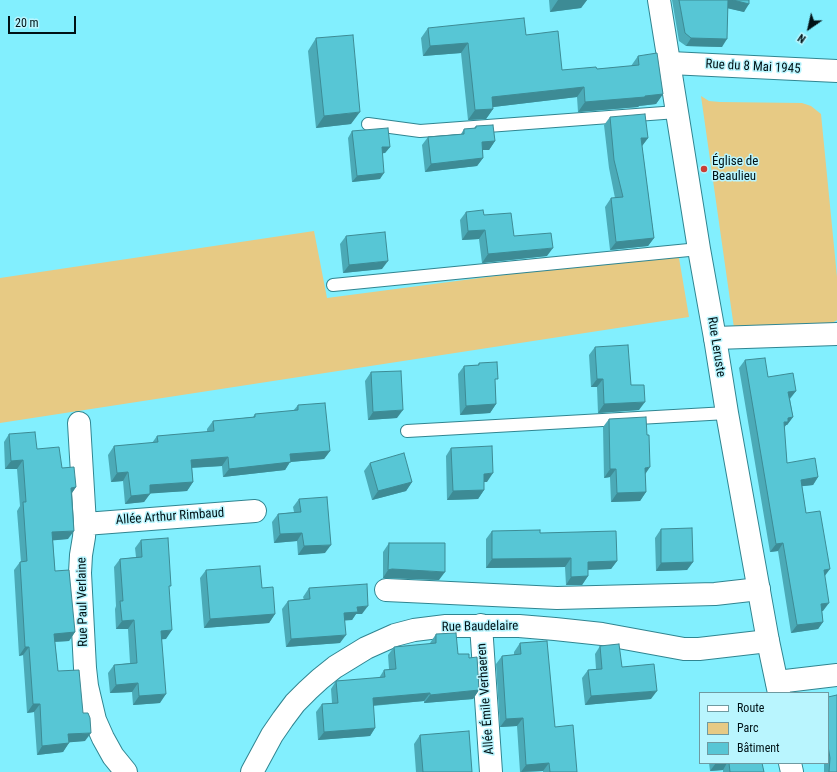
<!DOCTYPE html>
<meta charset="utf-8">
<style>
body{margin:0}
#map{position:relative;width:837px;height:772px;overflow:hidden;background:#82effe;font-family:"Roboto Condensed",sans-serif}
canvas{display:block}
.legend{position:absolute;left:699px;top:692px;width:130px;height:72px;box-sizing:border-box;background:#b9f5fe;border:1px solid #6f9aa1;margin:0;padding:5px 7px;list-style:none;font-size:12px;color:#001216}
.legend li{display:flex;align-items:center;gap:8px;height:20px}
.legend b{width:20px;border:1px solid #6f9aa1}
.north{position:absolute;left:789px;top:8px;width:40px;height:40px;-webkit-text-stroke:3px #b9f5fe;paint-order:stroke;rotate:214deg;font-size:11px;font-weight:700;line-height:16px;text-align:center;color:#001216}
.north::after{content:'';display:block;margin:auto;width:14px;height:18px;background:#001216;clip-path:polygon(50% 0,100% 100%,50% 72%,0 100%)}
.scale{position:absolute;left:8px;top:16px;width:68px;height:18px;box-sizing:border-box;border:2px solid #001216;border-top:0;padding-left:5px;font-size:12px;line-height:14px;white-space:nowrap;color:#001216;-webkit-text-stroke:3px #b9f5fe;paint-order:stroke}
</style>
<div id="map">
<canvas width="837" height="772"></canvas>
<ul class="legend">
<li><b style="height:5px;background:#fff"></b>Route</li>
<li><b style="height:11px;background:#e7ca84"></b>Parc</li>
<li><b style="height:11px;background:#57c6d5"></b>Bâtiment</li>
</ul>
<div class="north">N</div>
<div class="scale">20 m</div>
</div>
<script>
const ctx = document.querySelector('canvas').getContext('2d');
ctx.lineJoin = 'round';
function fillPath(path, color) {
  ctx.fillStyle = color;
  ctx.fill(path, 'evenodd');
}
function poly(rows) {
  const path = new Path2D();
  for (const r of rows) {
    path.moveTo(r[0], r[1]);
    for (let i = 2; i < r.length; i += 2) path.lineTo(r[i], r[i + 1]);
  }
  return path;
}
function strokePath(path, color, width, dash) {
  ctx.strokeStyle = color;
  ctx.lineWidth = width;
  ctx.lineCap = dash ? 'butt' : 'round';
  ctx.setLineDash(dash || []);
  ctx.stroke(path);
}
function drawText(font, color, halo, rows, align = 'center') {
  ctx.font = font + ' "Roboto Condensed",sans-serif';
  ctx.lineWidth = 3;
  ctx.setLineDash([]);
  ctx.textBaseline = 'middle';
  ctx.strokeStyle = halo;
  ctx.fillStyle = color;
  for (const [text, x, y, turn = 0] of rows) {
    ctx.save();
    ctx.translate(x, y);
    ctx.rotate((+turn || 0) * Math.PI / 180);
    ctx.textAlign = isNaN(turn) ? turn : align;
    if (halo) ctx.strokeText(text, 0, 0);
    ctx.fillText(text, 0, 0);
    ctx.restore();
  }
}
fillPath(poly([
 [701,96,709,101,720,102,802,103,811,106,821,114,837,277,837,320,831,324,734,328],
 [314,231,327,298,678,252,689,317,0,423,0,278]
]), '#e7ca84');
const service = poly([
 [368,124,420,131,677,112],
 [333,285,699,249],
 [407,431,727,413]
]);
const minor = poly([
 [670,63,837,71],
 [715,338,837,334],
 [79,423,85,524,84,537,81,555,80,573,85,668,87,686,95,720,103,738,113,756,126,772],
 [85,524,255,511],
 [386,590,557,598,715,594,759,589],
 [481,625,491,772],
 [777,682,837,675],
 [252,772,272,735,283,719,295,703,308,690,320,679,335,667,366,648,395,635,414,630,446,626,519,626,555,629,602,634,684,649,699,649,768,641]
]);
const tertiary = poly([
 [659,0,699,249,715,338,727,413,768,641,779,693],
 [790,763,792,772]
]);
strokePath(service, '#308591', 14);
strokePath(minor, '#308591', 24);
strokePath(tertiary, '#308591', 24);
strokePath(service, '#fff', 12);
strokePath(minor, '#fff', 22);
strokePath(tertiary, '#fff', 22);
fillPath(poly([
 [549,0,587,0,581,8,550,12],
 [672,0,749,0,744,12,728,8,722,47,686,46,679,41],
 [428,28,526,35,562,70,597,69,631,66,638,56,663,94,656,104,639,106,638,107,578,112,577,97,493,107,493,109,486,119,468,120,461,53,423,56,421,38],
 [316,38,351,124,316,128,308,51],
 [610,117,648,138,642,146,654,238,648,246,610,250,605,207,611,198,615,198,609,168,604,125],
 [476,126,495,141,489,150,483,150,483,158,477,166,425,172,422,145,428,137,461,134,464,129,474,128],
 [352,131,390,147,385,153,382,153,380,179,352,182,348,138],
 [466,212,484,215,514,236,547,256,482,263,479,239,462,240,460,220],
 [346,236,382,269,343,273,340,244],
 [595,347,631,385,639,410,598,413,597,387,591,387,589,355],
 [745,360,768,377,796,391,790,399,793,417,787,425,786,425,784,427,787,463,818,477,813,485,802,486,806,513,825,576,823,611,822,611,823,622,818,629,791,633,778,551,770,552,739,368],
 [479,363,495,382,496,404,490,413,460,415,458,374,464,366,478,365],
 [371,372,397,418,368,420,365,381],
 [298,405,330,451,324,459,290,462,285,470,223,477,222,466,192,468,193,482,187,491,150,493,144,502,125,504,123,481,111,482,108,455,114,446,152,443,157,436,207,432,207,429,213,421,253,417,255,414,293,411],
 [609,419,647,435,645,475,646,492,640,501,611,502,610,477,604,478,603,427],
 [9,434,37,449,62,468,76,487,71,494,68,539,53,540,55,571,75,632,69,641,55,642,58,671,85,741,69,742,63,752,37,755,34,712,27,713,23,655,19,656,14,570,20,562,21,562,17,511,20,506,17,469,5,469,4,442],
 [451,448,487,482,484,482,484,490,478,499,447,500,446,456],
 [370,463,412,482,406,491,372,500,364,471],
 [299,499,325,553,298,555,297,541,274,543,272,522,278,514,294,512,293,507],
 [661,529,693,562,687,570,656,571,655,538],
 [492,531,540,533,617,561,611,569,588,570,588,576,582,585,566,585,565,567,486,568,486,539],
 [141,540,169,588,166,639,162,639,160,703,133,705,132,692,110,693,108,673,114,665,130,663,128,629,116,629,115,609,116,606,114,567,120,559,136,557,135,548],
 [389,543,439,580,387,578,383,578,383,552],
 [206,570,262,588,275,614,269,623,204,628,200,578],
 [309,588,362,614,356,614,352,620,345,620,340,643,286,647,282,609,288,601,304,600,303,597],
 [436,634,458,654,469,658,479,690,473,699,424,703,424,701,373,706,375,728,370,736,318,740,316,712,322,704,332,703,331,689,336,681,379,678,384,670,389,669,388,655,394,647,430,644,430,643],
 [520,643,555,727,577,772,543,772,543,771,520,772,517,726,500,727,496,664,502,656,514,655,514,652],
 [600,646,622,667,651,699,585,705,582,678,588,670,596,669,595,654],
 [828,697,837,772,824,772,824,763,828,763],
 [420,735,472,772,416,772,414,744],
 [709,763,762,763,764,772,723,772,723,770,710,771]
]), '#4baab7');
fillPath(poly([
 [558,0,587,0,581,8,550,12],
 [727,0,733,0,749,4,744,12,722,7],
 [691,38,727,39,722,47,686,46],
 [468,43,461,53,423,56,430,46],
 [584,87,577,97,485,108,492,97],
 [663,94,656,104,639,106,638,107,578,112,585,102],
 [493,109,486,119,468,120,475,110],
 [360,112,351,124,316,128,324,116],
 [641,138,648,138,642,146],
 [495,141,489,150,476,150,482,142],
 [382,147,390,147,385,153,378,154],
 [483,158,477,166,425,172,431,164],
 [384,173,380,179,352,182,357,176],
 [485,230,479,239,462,240,468,231],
 [654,238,648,246,610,250,616,242],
 [553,248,547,256,482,263,488,254],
 [388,261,382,269,343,273,349,265],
 [597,379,603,379,597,387,591,387],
 [796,391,790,398,783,399,788,392],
 [645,402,639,410,598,413,604,404],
 [496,404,490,413,460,415,466,406],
 [403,410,397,418,368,420,373,412],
 [793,417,787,425,786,425,783,430,779,430,788,418],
 [330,451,324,459,290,462,285,470,223,477,229,469,290,454],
 [228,457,222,466,185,468,191,460],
 [23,460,17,469,5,469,11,461],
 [650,467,644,476,645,468],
 [610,469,616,469,610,477,604,478],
 [128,472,123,481,111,482,117,473],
 [493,473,487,482,478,482,484,474],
 [818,477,813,485,795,487,801,480],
 [193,482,187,491,144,494,150,485],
 [412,482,406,491,372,500,378,491],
 [76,487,70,496,71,488],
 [484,490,478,499,447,500,453,491],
 [646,492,640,501,611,502,617,493],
 [150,494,144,502,125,504,131,496],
 [74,531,68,539,47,541,52,532],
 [302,533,297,541,274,543,280,534],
 [783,543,778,551,770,552,776,544],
 [331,545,325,553,298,555,304,546],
 [571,558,565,567,486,568,492,559],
 [617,561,611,569,582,570,588,562],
 [693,562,687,570,656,571,661,563],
 [392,569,445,572,439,580,387,578,383,578,388,570],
 [830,569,824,577,824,570],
 [588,576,582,585,566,585,571,577],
 [829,603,823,611,816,612,821,604],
 [368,606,362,614,356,614,352,620,339,621,344,613,357,607],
 [275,614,269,623,204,628,210,619],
 [134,620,128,629,116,629,122,621],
 [823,622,818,629,791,633,797,625],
 [172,630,166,639,155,640,161,631],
 [75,632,69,641,49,642,54,634],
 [346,635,340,643,286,647,291,639],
 [25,647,29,647,23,655,19,656],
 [138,683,132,692,110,693,116,685],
 [479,690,473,699,424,703,430,695],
 [657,691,651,699,585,705,591,696],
 [430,693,424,701,367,706,373,698],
 [166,694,160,703,133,705,139,696],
 [33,704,40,704,34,712,27,713],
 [523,718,517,726,500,727,506,719],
 [375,728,370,736,318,740,324,732],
 [91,733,85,741,62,743,68,734],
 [69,743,63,752,37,755,42,746],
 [549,763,543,771,521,772,526,765],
 [716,763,727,763,723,770,710,771]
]), '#3d8b95');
const building = poly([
 [679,0,728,0,727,39,691,38,685,33,679,0],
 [733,0,749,0,749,4,733,0],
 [524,18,526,35,558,31,562,70,596,67,597,69,639,65,638,56,657,53,663,94,645,96,645,97,585,102,584,87,492,97,493,109,475,110,468,43,430,46,428,28,524,18],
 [353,35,360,112,324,116,316,38,353,35],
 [645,114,648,138,641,138,654,238,616,242,611,198,623,197,614,160,610,117,645,114],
 [493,125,495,141,482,142,483,158,431,164,428,137,464,134,464,129,476,128,476,126,493,125],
 [388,128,390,147,382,147,384,173,357,176,352,131,388,128],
 [483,210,484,215,511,213,514,236,551,233,553,248,488,254,485,230,468,231,466,212,483,210],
 [385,232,388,261,349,265,346,236,385,232],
 [628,345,631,385,644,385,645,402,604,404,603,379,597,379,595,347,628,345],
 [765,358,768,377,793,373,796,391,788,392,793,417,788,418,788,422,784,422,787,463,815,458,818,477,801,480,806,513,820,511,830,569,824,570,829,603,821,604,823,622,797,625,783,543,776,544,745,360,765,358],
 [497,362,498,379,495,379,496,404,466,406,464,366,479,365,479,363,497,362],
 [401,371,403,410,373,412,371,372,401,371],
 [325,403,330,451,290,454,291,462,229,469,228,457,191,460,193,482,150,485,150,494,131,496,128,472,117,473,114,446,158,442,157,436,214,431,213,421,255,417,255,414,298,410,298,405,325,403],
 [646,417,647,435,649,435,650,467,645,468,646,492,617,493,616,469,610,469,609,419,646,417],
 [35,432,37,449,59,447,62,468,74,467,76,487,71,488,74,531,52,532,55,571,69,570,75,632,54,634,58,671,79,670,83,713,88,713,90,718,91,733,68,734,69,743,42,746,40,704,33,704,29,647,25,647,20,562,27,561,23,502,26,502,23,460,11,461,9,434,35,432],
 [492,446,493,473,484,474,484,490,453,491,451,448,492,446],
 [404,453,412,482,378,491,370,463,404,453],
 [327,497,331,545,304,546,302,533,280,534,278,514,301,512,299,499,327,497],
 [692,528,693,562,661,563,661,529,692,528],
 [540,530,540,533,616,531,617,561,588,562,588,576,571,577,571,558,492,559,492,531,540,530],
 [168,538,171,586,169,586,172,630,161,631,166,694,139,696,138,683,116,685,114,665,137,663,134,620,122,621,120,601,123,601,120,559,142,557,141,540,168,538],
 [389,543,445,543,445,572,392,569,388,570,389,543],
 [260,566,262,588,273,587,275,614,210,619,206,570,260,566],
 [367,584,368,606,357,607,358,612,344,613,346,635,291,639,288,601,310,599,309,588,367,584],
 [456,633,458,654,469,654,469,658,477,657,479,690,430,695,430,693,373,698,375,728,324,732,322,704,338,703,336,681,385,677,384,670,396,669,394,647,436,643,436,634,456,633],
 [547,641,555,727,573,725,577,772,550,772,549,763,526,765,523,718,506,719,502,656,521,654,520,643,547,641],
 [619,644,622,667,654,664,657,691,591,696,588,670,602,669,600,646,619,644],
 [837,695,837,772,829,772,830,758,828,746,828,697,837,695],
 [469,731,472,772,423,772,420,735,469,731],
 [729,763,762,763,764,772,730,772,729,763]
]);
fillPath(building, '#57c6d5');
strokePath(building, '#3d8b95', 1);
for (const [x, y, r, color] of [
 [704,169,4,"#cb3d35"]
]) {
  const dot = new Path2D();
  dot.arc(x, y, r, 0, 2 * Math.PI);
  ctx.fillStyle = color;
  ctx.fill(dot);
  strokePath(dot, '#b9f5fe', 1.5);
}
drawText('13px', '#001216', '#b9f5fe', [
 ["Rue du 8 Mai 1945",753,67,3],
 ["Rue Leruste",716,347,81],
 ["Allée Arthur Rimbaud",170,517,-4],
 ["Rue Paul Verlaine",83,602,-91],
 ["Rue Baudelaire",480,627,-1],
 ["Allée Émile Verhaeren",486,699,-94]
]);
drawText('13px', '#001216', '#b9f5fe', [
 ["Église de",712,162],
 ["Beaulieu",712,177]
], 'left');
</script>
